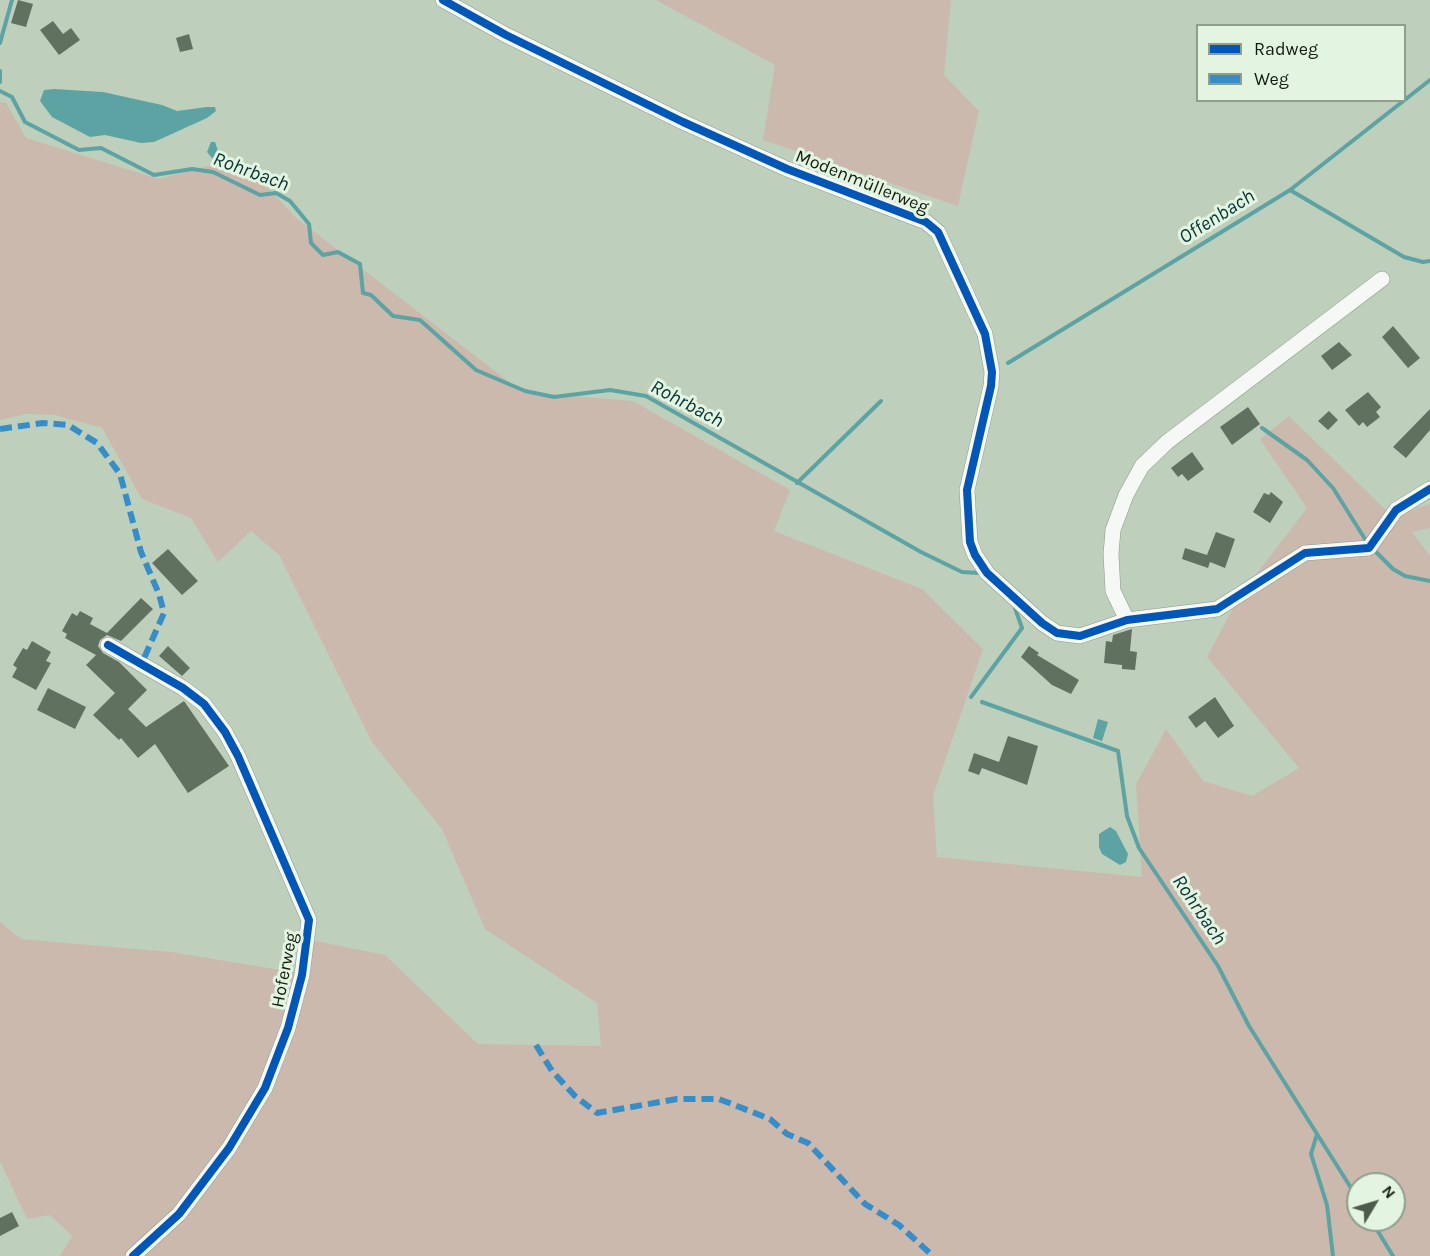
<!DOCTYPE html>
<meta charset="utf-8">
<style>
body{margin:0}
#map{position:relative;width:1430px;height:1256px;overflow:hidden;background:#bed0bc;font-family:Karla,sans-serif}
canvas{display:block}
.legend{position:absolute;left:1196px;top:24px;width:210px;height:78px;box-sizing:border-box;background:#e3f4e1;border:2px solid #8f9e8d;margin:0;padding:8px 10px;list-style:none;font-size:18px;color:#101c0f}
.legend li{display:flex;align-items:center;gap:12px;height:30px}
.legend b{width:30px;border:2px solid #8f9e8d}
.north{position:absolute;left:1346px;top:1172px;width:60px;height:60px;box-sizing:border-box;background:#e3f4e1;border:2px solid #8f9e8d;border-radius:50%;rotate:52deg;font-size:16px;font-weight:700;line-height:24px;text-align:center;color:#101c0f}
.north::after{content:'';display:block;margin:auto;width:21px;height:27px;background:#4d5b4c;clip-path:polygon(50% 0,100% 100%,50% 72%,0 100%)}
</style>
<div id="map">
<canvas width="1430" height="1256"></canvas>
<ul class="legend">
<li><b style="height:8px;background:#0057b8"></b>Radweg</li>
<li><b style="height:8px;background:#368dc7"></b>Weg</li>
</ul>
<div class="north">N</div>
</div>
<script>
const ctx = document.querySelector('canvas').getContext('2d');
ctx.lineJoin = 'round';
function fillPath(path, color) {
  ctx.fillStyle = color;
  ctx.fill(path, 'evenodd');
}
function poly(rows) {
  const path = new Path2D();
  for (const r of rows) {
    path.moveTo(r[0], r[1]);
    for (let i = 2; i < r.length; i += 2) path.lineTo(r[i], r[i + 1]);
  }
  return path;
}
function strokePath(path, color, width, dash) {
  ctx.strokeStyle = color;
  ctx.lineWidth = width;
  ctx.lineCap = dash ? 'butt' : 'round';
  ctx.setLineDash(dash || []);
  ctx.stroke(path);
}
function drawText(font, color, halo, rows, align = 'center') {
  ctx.font = font + ' Karla,sans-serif';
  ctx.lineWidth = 6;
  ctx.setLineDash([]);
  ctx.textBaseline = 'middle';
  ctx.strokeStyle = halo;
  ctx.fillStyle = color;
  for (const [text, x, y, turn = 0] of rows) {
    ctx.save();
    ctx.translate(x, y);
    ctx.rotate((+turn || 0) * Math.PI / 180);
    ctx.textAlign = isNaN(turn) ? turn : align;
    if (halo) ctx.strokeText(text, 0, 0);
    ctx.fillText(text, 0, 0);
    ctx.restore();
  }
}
fillPath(poly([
 [656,0,951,0,944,75,979,111,958,206,763,140,775,65],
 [0,102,6,103,26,138,159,179,212,165,232,174,252,171,295,217,522,392,633,401,790,490,774,531,922,589,983,649,933,796,937,857,1142,877,1136,784,1166,729,1203,781,1252,796,1299,768,1207,657,1239,597,1307,508,1260,439,1289,416,1392,516,1430,504,1430,528,1412,532,1430,556,1430,1256,138,1256,267,1088,311,940,385,955,478,1044,601,1046,597,1003,485,929,442,829,372,742,279,555,251,531,218,562,191,518,142,499,102,428,55,415,26,414,0,420],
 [1358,1184,1394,1184,1394,1220,1358,1220],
 [0,922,21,939,171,952,299,973,262,1088,177,1213,130,1256,60,1256,72,1236,50,1215,27,1219,0,1161]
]), '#cbb9ae');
fillPath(poly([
 [54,89,103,92,162,105,177,111,207,107,215,107,216,111,207,118,154,142,141,143,105,135,90,137,52,117,40,101,44,90],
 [211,142,215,142,219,154,229,161,231,166,218,164,211,157,207,152],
 [1098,719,1108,722,1102,741,1093,738],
 [1110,827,1116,831,1128,854,1126,862,1120,865,1102,854,1099,847,1099,834]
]), '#5da3a3');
strokePath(poly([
 [0,43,12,0],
 [0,71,0,82],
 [0,91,12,97,25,122,79,150,101,148,154,175,192,169,213,172,260,195,276,193,290,201,309,224,311,243,323,255,338,252,360,264,363,293,371,295,393,316,420,320,476,370,525,391,554,397,610,390,646,396,921,552,962,572,979,573],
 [1290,190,1404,257,1423,262,1430,261],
 [1008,363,1290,190,1430,80],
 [1262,428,1307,460,1333,488,1365,539],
 [797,483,881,401],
 [1374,550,1393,569,1405,576,1430,581],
 [971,697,1022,628,1015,608],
 [982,702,1118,751,1127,816,1139,848,1218,966,1249,1026,1358,1199],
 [1317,1134,1311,1154,1327,1205,1333,1256],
 [1371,1220,1393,1256]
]), '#5da3a3', 4);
fillPath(poly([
 [18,0,33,4,26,27,11,23],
 [53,21,63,34,71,28,80,40,59,55,40,30],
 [189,34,193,49,180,52,176,38],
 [1393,326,1420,358,1408,368,1382,337],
 [1339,342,1352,355,1332,370,1321,356],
 [1368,392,1381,407,1376,412,1380,417,1367,427,1363,422,1359,426,1345,410],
 [1248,407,1260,424,1232,445,1220,427],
 [1430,409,1430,430,1406,458,1393,447],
 [1329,411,1338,420,1328,430,1318,421],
 [1192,452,1204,469,1188,481,1182,474,1178,477,1171,468],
 [1271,492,1283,502,1270,523,1253,512,1264,493,1269,495],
 [1216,532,1235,539,1225,568,1210,562,1208,568,1182,559,1185,548,1207,555],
 [168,549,198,581,182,595,152,563],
 [141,598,153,609,121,641,107,635,100,640,98,646,103,653,119,662,147,690,128,709,146,727,184,701,229,766,188,793,155,744,138,758,121,738,119,740,93,715,115,693,86,665,96,655,65,638,67,634,62,631,72,613,77,616,80,611,93,618,90,624,107,633],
 [1132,629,1130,651,1137,652,1135,670,1122,669,1122,665,1104,663,1106,641,1112,642,1113,635],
 [32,641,51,652,46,661,51,663,36,690,12,677,17,668,13,665,23,648,27,650],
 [168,646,190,668,182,676,159,656],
 [1029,646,1039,653,1037,655,1079,680,1071,694,1052,685,1021,657],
 [48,688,86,707,75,729,37,710],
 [1215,697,1234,726,1218,738,1205,721,1196,728,1188,717],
 [1008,736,1038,746,1027,785,982,768,979,775,968,771,974,753,999,762],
 [12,1212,19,1226,0,1236,0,1218]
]), '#607160');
const minor = poly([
 [443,0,506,35,683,122,787,169,926,222,938,232,985,334,992,372,991,386,967,490,970,542,975,555,987,573,1042,623,1057,633,1080,636,1127,620,1217,609,1305,553,1369,548,1396,510,1430,489],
 [1127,620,1113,591,1111,554,1113,530,1126,495,1142,466,1167,442,1382,279],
 [108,645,183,688,204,704,225,732,238,756,309,920,302,975,288,1028,265,1088,229,1148,179,1214,133,1256]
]);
strokePath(minor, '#8b998a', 16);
strokePath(minor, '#f5f8f5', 15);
strokePath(poly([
 [0,429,43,423,68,425,97,443,120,474,141,552,159,594,164,613,141,665],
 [536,1045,552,1071,575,1096,597,1113,677,1099,719,1099,770,1119,787,1134,808,1143,865,1204,899,1225,933,1256]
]), '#368dc7', 6, [12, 6]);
strokePath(poly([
 [443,0,506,35,683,122,787,169,926,222,938,232,985,334,992,372,991,386,967,490,970,542,975,555,987,573,1042,623,1057,633,1080,636,1127,620,1217,609,1305,553,1369,548,1396,510,1430,489],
 [108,645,183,688,204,704,225,732,238,756,309,920,302,975,288,1028,265,1088,229,1148,179,1214,133,1256]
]), '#0057b8', 8);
drawText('18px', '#101c0f', '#e3f4e1', [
 ["Modenmüllerweg",862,182,22],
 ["Hoferweg",285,970,-79]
]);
drawText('italic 20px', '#083438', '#e3f4e1', [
 ["Rohrbach",251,172,20],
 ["Offenbach",1217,217,-32],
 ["Rohrbach",687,404,28],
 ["Rohrbach",1199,910,56]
]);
</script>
